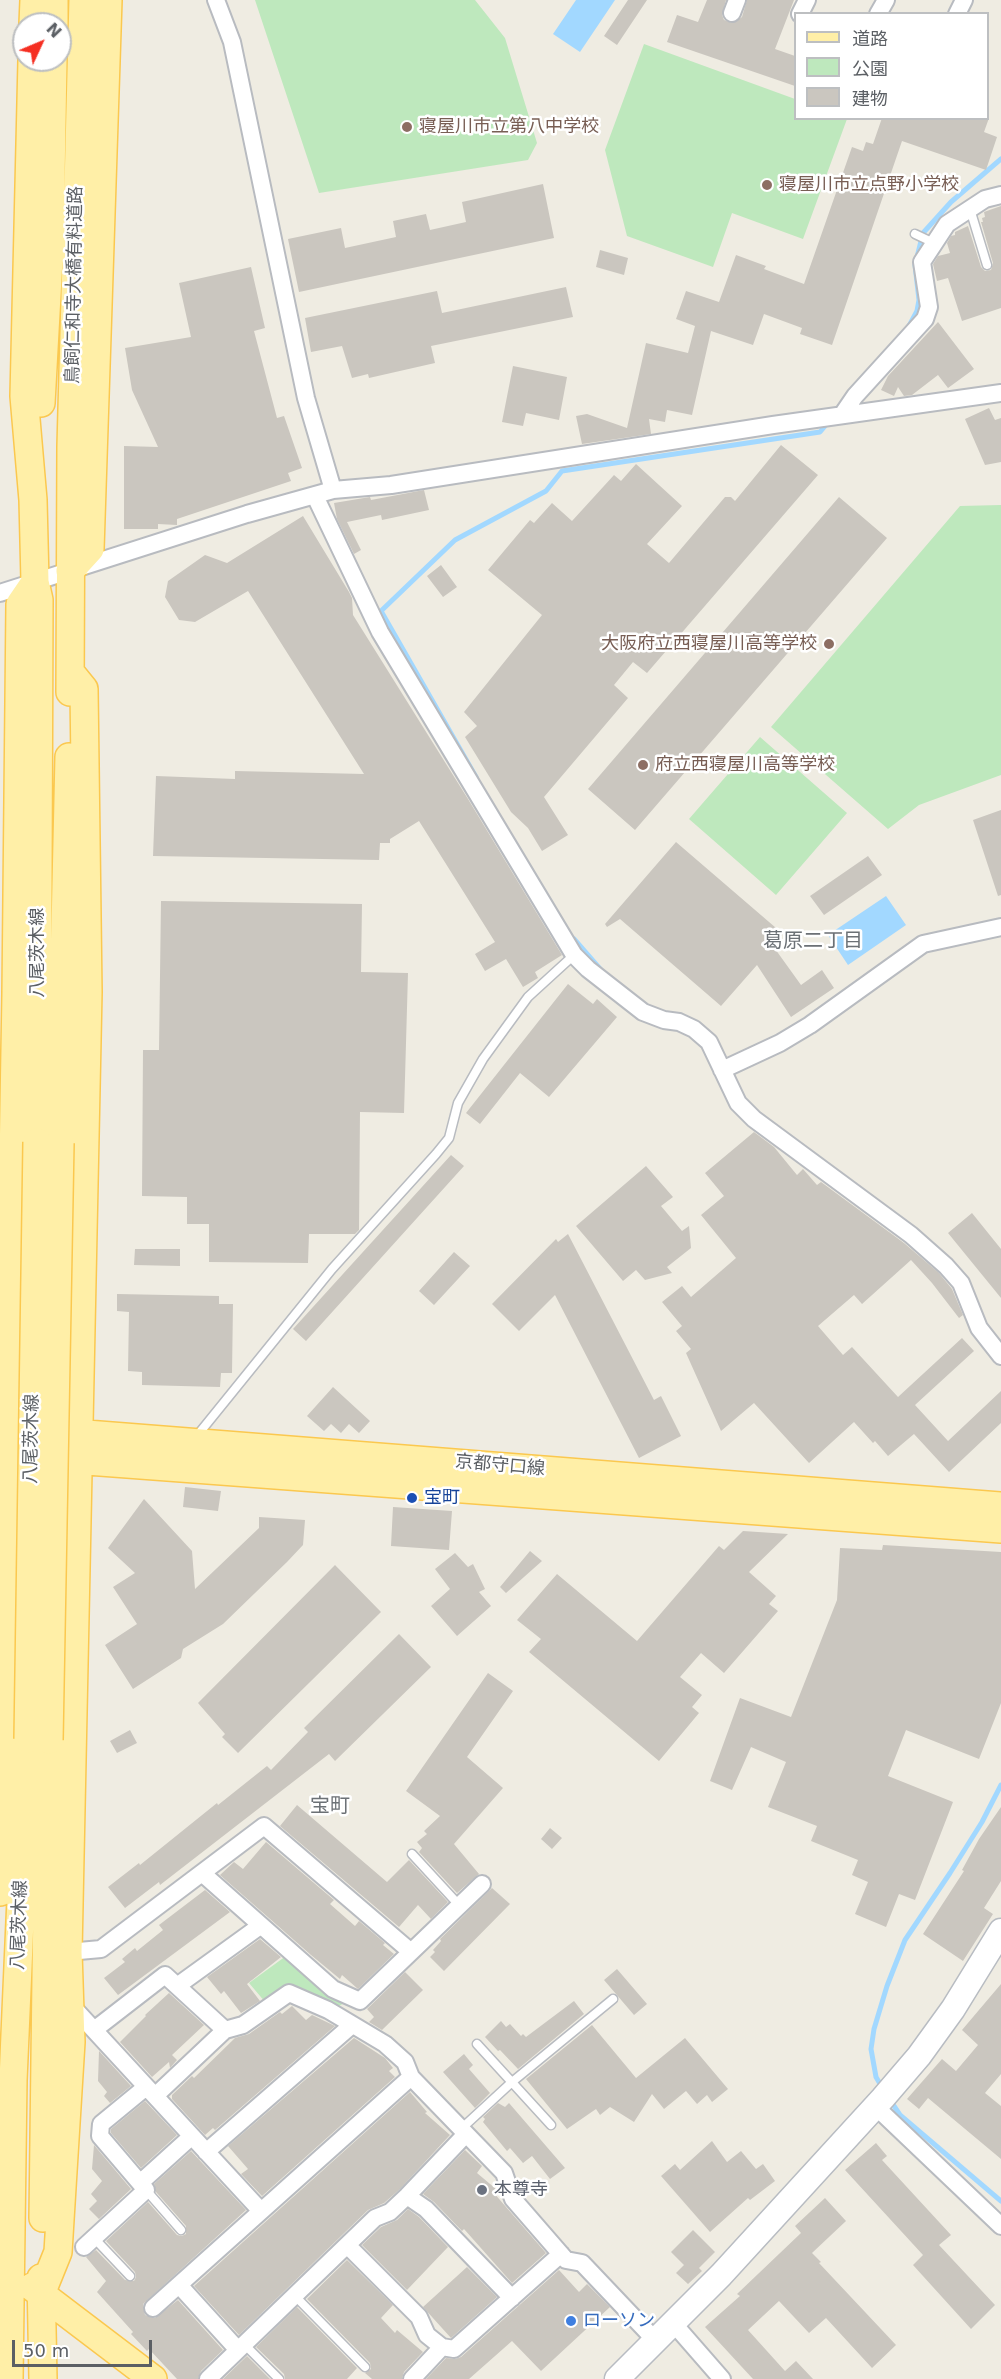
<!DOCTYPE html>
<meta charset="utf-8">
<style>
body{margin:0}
#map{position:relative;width:1001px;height:2379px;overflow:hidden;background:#efece2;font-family:"DejaVu Sans","Noto Sans JP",sans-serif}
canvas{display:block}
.legend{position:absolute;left:794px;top:12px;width:195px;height:108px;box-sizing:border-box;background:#fff;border:2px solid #bdbfc1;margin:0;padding:8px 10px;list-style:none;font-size:18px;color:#5b5f64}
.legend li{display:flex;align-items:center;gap:12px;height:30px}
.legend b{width:30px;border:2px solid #bdbfc1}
.north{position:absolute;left:12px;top:12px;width:60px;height:60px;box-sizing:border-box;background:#fff;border:2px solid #bdbfc1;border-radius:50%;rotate:46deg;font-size:16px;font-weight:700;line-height:24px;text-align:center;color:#5b5f64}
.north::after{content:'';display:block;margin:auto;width:21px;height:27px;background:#f52f22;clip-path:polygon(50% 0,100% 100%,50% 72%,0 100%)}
.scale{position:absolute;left:12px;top:2340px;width:140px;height:27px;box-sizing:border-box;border:3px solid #5b5f64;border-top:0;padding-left:8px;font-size:18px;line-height:21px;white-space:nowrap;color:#5b5f64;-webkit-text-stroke:4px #fff;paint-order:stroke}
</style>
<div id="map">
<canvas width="1001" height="2379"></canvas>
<ul class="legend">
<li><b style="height:8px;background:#ffefa7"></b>道路</li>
<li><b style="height:16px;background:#bee8bd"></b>公園</li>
<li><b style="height:16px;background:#cac6bf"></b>建物</li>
</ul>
<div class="north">N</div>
<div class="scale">50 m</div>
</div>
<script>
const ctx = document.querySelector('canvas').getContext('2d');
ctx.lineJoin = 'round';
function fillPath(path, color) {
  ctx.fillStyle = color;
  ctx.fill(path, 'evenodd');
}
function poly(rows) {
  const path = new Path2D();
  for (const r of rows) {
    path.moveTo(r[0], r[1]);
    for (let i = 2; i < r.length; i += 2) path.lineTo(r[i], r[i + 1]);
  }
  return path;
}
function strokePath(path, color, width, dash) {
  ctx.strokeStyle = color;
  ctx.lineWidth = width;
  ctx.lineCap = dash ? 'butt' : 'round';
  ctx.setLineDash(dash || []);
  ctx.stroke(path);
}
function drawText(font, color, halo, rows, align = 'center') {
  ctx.font = font + ' "DejaVu Sans","Noto Sans JP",sans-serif';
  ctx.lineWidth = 5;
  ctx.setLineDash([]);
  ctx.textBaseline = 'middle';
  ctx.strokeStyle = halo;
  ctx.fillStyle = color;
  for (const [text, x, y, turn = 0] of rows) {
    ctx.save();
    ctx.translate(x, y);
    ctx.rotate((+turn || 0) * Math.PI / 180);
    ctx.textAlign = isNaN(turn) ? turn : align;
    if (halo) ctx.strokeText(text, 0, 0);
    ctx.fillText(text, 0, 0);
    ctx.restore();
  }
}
fillPath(poly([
 [255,0,475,0,505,38,537,143,528,160,319,193],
 [644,44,795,99,796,118,847,119,803,239,732,213,713,267,627,236,605,150],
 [1001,505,1001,775,919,805,888,829,771,727,960,506],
 [760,737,847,813,776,895,689,819],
 [286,1956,348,2001,337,2007,300,1990,266,2003,249,1983]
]), '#bee8bd');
fillPath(poly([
 [576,0,615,0,580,52,553,34],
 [886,896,906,925,848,965,828,935]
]), '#a2d8ff');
strokePath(poly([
 [909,326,917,311,919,300,915,265,923,233,951,202,1001,159],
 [476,777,381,611,455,540,546,491,562,471,820,432,825,426],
 [574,939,601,970],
 [883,2089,876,2077,871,2049,874,2029,887,1986,905,1940,950,1873,982,1822,1001,1785],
 [890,2100,900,2115,1001,2201]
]), '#a2d8ff', 5);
fillPath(poly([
 [628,0,647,0,617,45,604,36],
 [707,0,726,0,722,15,724,20,733,23,742,17,747,0,794,0,775,49,795,56,795,86,667,42,677,15,698,22],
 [882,118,989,118,984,132,997,137,986,170,902,141,832,345,800,334,802,328,764,314,753,345,711,331,692,415,667,410,665,422,649,419,651,434,582,444,576,416,587,414,627,428,646,343,688,353,695,326,676,319,686,291,719,302,736,255,766,266,764,269,804,284,852,147,863,151,866,142,873,144],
 [543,184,554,238,299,292,288,239,341,228,345,248,396,237,393,221,426,214,430,230,466,222,462,202],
 [1001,206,1001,308,962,321,948,278,937,281,933,264,938,256,950,253,947,243,951,236,955,235,955,232,968,226,981,267,985,271,991,270,993,263,981,222,983,222,982,218,985,217,984,212],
 [600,250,628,258,624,275,596,267],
 [251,267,265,328,254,331,277,418,284,416,302,468,288,473,291,481,177,519,177,525,158,524,158,529,124,529,124,446,158,447,132,390,125,348,191,337,179,283],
 [566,287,573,317,431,346,435,363,369,378,368,374,352,378,342,346,311,352,305,318,437,291,442,313],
 [938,322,974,369,948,388,938,375,912,395,904,396,898,387,894,396,881,390,888,376],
 [513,366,567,377,559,420,526,413,523,426,502,422],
 [989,408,995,420,1001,418,1001,462,985,465,965,419],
 [781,445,818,475,647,673,633,662,614,685,628,698,544,797,568,835,542,851,528,828,511,812,465,737,477,726,464,712,542,615,488,570,530,520,534,523,552,503,572,521,614,475,621,481,636,464,682,506,647,544,669,563,725,497,731,497,735,501],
 [424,490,429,510,382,520,381,515,347,522,361,550,354,554,337,519,334,503,370,497,371,500],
 [839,497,887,538,635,830,588,789],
 [303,516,349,592,352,598,353,615,468,799,562,955,535,972,538,978,523,987,506,959,485,971,475,954,495,942,419,821,390,839,390,843,380,843,379,860,153,856,156,776,235,779,235,771,364,774,248,591,195,622,179,620,165,597,168,581,205,555,227,563],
 [441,565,457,587,443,597,427,576],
 [1001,810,1001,895,998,896,973,820],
 [676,842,783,934,773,946,801,985,822,970,834,988,791,1017,757,965,721,1006,620,919,607,927,605,924],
 [868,856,882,875,824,915,810,896],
 [161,901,362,904,361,972,408,973,404,1113,360,1112,359,1230,355,1234,309,1234,308,1263,209,1262,209,1224,187,1224,187,1197,142,1196,143,1050,159,1050],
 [568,984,593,1004,597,999,617,1017,549,1097,520,1073,480,1124,466,1113],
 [754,1132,774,1147,797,1175,803,1169,817,1185,821,1182,904,1243,939,1273,952,1289,963,1315,959,1318,932,1283,911,1260,862,1304,854,1295,818,1326,843,1355,852,1347,898,1397,962,1338,974,1351,915,1405,948,1441,1001,1391,1001,1423,949,1472,914,1434,888,1456,875,1441,873,1443,854,1422,809,1463,754,1403,721,1431,686,1353,691,1349,676,1331,682,1326,662,1302,682,1286,691,1297,736,1258,701,1215,724,1196,705,1173],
 [451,1155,464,1166,306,1341,293,1329],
 [646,1166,673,1197,661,1206,682,1231,689,1226,691,1248,667,1267,672,1273,645,1280,636,1270,623,1281,576,1226],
 [972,1213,1001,1249,1001,1298,948,1233],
 [568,1234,654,1400,661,1396,681,1436,639,1458,555,1295,519,1331,492,1304,556,1239,558,1242],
 [135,1249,180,1249,180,1266,134,1265],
 [454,1252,470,1266,434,1305,419,1291],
 [117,1294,219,1296,219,1304,233,1304,232,1373,221,1373,220,1387,142,1385,142,1372,128,1371,129,1312,117,1311],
 [333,1387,370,1421,359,1433,349,1424,341,1433,331,1424,324,1431,307,1416],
 [185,1487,221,1491,218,1511,183,1507],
 [144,1499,192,1551,195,1589,259,1528,259,1517,305,1520,303,1545,287,1562,223,1624,183,1649,181,1658,133,1689,105,1645,137,1624,113,1587,135,1573,108,1548],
 [393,1507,452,1511,449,1550,391,1546],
 [743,1531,788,1534,749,1572,776,1596,769,1604,778,1611,724,1673,701,1653,680,1677,702,1695,692,1707,699,1713,659,1761,529,1652,541,1639,517,1620,557,1574,637,1641,719,1546,724,1550],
 [883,1545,1001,1552,1001,1703,979,1759,906,1730,888,1776,953,1802,915,1900,899,1894,886,1927,855,1914,868,1882,852,1875,858,1860,811,1841,817,1826,768,1807,786,1762,751,1747,732,1790,710,1781,740,1698,791,1717,837,1600,840,1548,882,1550],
 [530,1551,542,1561,506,1593,500,1587],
 [455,1553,468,1567,473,1564,485,1589,479,1592,491,1606,457,1636,431,1606,450,1589,435,1569],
 [335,1565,381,1612,238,1753,222,1737,225,1734,198,1703],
 [399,1634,431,1667,335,1761,329,1754,160,1885,159,1882,125,1908,108,1887,139,1863,140,1865,217,1803,218,1805,267,1766,271,1770,308,1732,304,1728],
 [488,1673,513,1691,467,1757,503,1788,454,1844,479,1874,457,1893,419,1852,422,1848,417,1842,427,1834,424,1831,440,1816,406,1791],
 [130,1730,137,1743,117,1753,110,1741],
 [297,1805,387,1882,409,1860,448,1902,431,1919,418,1905,399,1927,280,1826],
 [1001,1807,1001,1881,984,1908,993,1914,963,1961,923,1934,964,1871,962,1870,979,1839],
 [550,1828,562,1838,552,1849,541,1839],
 [266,1842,334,1900,330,1904,355,1926,359,1921,385,1943,383,1945,394,1954,358,1989,342,1975,340,1979,311,1955,220,1875,234,1862,243,1869],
 [492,1888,510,1904,444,1971,430,1957,435,1952,433,1950,441,1941,440,1939],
 [205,1890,230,1912,118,1995,104,1978,125,1962,122,1959,135,1948,137,1951,163,1930,159,1925],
 [260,1939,281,1957,247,1984,260,2001,241,2013,224,1991,221,1994,207,1977],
 [617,1969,647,2004,634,2015,604,1980],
 [405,1972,423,1990,382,2030,369,2022,374,2017,367,2009],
 [1001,1984,1001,2074,985,2093,1001,2106,1001,2159,928,2098,919,2109,907,2099,942,2059,956,2071,978,2045,962,2030],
 [169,1993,204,2025,172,2055,177,2060,170,2068,169,2062,152,2077,120,2042,146,2016,145,2015],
 [574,2001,584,2014,518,2069,500,2050,498,2051,485,2037,501,2021,506,2027,510,2024,521,2036,523,2034,526,2037],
 [292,2006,306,2020,312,2015,335,2026,215,2130,213,2128,205,2135,172,2099,172,2095,192,2076,194,2078,235,2038,249,2034,280,2012,282,2014],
 [592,2025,636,2078,685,2038,728,2089,712,2102,707,2095,697,2104,686,2091,664,2109,652,2094,634,2122,610,2107,600,2115,596,2109,567,2129,526,2079],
 [354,2038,385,2058,393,2068,389,2071,395,2077,262,2196,241,2174,248,2169,228,2146],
 [99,2051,131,2086,110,2103,104,2096,107,2092,98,2081],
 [464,2054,473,2065,469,2069,490,2093,475,2108,443,2072],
 [410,2092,427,2112,425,2113,450,2135,449,2136,400,2189,384,2203,368,2210,239,2335,194,2286],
 [145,2101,177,2135,141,2168,111,2133,111,2129],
 [498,2103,505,2107,509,2103,565,2168,550,2179,532,2156,523,2163,510,2148,507,2151,483,2122,485,2119,483,2117],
 [712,2141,727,2162,741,2151,756,2169,763,2164,775,2181,750,2200,748,2198,710,2232,661,2176,675,2164,680,2170],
 [876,2143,887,2156,882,2160,951,2235,939,2245,995,2305,971,2329,913,2265,923,2255,845,2170],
 [94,2145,131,2189,99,2219,89,2209,97,2201,91,2194,102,2181,92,2169],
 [465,2150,482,2166,477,2173,496,2189,493,2192,546,2253,512,2283,464,2229,462,2231,434,2202,423,2194],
 [191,2151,246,2210,143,2304,145,2315,155,2318,178,2300,223,2350,201,2371,198,2379,177,2379,149,2349,147,2351,131,2334,133,2332,97,2292,106,2281,86,2257,96,2250,125,2280,134,2281,136,2277,135,2272,106,2241,148,2202,177,2235,182,2236,186,2234,186,2226,156,2192,154,2184],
 [825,2198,846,2221,812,2253,821,2262,819,2263,896,2345,872,2368,826,2318,809,2333,779,2301,748,2330,785,2371,796,2361,813,2379,753,2379,705,2327,740,2296,737,2294,801,2233,795,2226],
 [408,2209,419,2217,448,2247,407,2290,362,2245,381,2227,397,2220],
 [693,2230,715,2252,699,2268,702,2271,688,2284,676,2273,684,2265,671,2252],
 [347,2260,393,2305,381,2318,395,2333,397,2330,423,2352,404,2372,402,2379,372,2379,365,2373,371,2369,370,2363,307,2299],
 [467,2267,497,2297,451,2338,423,2307],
 [559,2270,579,2292,587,2284,610,2307,541,2371,512,2341,469,2379,426,2379,446,2358,456,2359,461,2357],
 [297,2307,357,2368,347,2379,285,2379,284,2374,256,2347],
 [247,2356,270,2379,223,2379]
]), '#cac6bf');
const lane = poly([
 [970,209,987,265],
 [915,234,934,243],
 [196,1437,332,1269,436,1154,449,1138,458,1103,483,1059,528,997,574,955],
 [412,1854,459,1905],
 [477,2044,551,2125],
 [461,2129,512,2082,613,1999],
 [146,2190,181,2230],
 [94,2238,130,2276],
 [295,2296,365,2367],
 [244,2344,279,2379]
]);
const street = poly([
 [216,0,232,42,306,398,333,490],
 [732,13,737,0],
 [800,14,807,0],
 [878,14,886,0],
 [957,14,964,0],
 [842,415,855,396,925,319,929,307,922,262,947,224,985,199,1001,195],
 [315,496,380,632,574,955,588,969,643,1012,664,1020,679,1022,694,1029,709,1042,738,1103,754,1119,911,1235,946,1266,961,1283,979,1328,1001,1356],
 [0,593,247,514,333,490,391,485,773,425,1001,393],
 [722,1070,780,1043,810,1025,923,944,1001,927],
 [202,1873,333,1989,360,2001,482,1884],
 [68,1952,101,1949,264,1826,410,1951],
 [177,1986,260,1926],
 [70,2004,261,2211],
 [94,2030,165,1975,225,2030],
 [155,2096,225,2030,243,2025,289,1993,328,2010,385,2044,405,2062,411,2077,504,2173,513,2199,566,2260,582,2263,656,2341],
 [876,2107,1001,2226],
 [206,2152,352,2025],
 [140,2183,192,2136],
 [407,2196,426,2209,512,2298],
 [348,2246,419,2317,427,2335,442,2347,454,2349,561,2254],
 [84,2247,146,2190,100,2136,101,2124,146,2087],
 [179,2285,238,2350],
 [153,2308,411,2077],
 [674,2324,722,2379],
 [208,2379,375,2218,390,2212,407,2196,466,2134],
 [412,2379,442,2347]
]);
const secondary = poly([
 [617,2379,721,2275,883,2098,919,2056,953,2009,1001,1931]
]);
const primary = poly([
 [33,24,34,0],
 [54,24,54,0],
 [32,60,24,396,33,500,35,582,39,600,37,1142],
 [41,403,50,241,53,60],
 [70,571,90,549,108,0],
 [70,692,71,447,83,0],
 [60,1143,69,757],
 [61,1432,1001,1506],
 [60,1459,1001,1529],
 [0,1892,16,994,20,604,35,582],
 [43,2218,49,1740],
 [41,2278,43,2379],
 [32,2287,153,2379],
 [41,2294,58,2252,71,2042,68,1952,88,992,84,689,71,673],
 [9,2379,13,2080,28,1739]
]);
strokePath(lane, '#b8bbc0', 11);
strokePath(street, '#b8bbc0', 20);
strokePath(secondary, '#b8bcc2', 27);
strokePath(primary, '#fbc84f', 30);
strokePath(lane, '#fff', 8);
strokePath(street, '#fff', 16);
strokePath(secondary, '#fff', 24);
strokePath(primary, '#ffefa7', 27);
const primaryBridge = poly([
 [28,1739,37,1142],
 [49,1740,60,1143]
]);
strokePath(primaryBridge, '#fbc84f', 30, []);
strokePath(primaryBridge, '#ffefa7', 27);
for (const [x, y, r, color] of [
 [407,127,6,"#8d6e63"],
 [767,185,6,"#8d6e63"],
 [829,644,6,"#8d6e63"],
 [643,765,6,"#8d6e63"],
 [412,1498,6,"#1a4fb4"],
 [482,2190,6,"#6b7280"],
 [571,2321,6,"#3f7fe0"]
]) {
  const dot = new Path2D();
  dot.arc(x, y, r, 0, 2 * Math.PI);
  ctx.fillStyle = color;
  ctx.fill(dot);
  strokePath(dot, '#fff', 2);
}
drawText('18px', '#785e54', '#fff', [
 ["寝屋川市立第八中学校",419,127],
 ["寝屋川市立点野小学校",779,185],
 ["大阪府立西寝屋川高等学校",817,644,"right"],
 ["府立西寝屋川高等学校",655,765]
], 'left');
drawText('18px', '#5b5f64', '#fff', [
 ["鳥飼仁和寺大橋有料道路",75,285,-89],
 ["八尾茨木線",38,953,-90],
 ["八尾茨木線",32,1439,-89],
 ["京都守口線",500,1466,5],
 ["八尾茨木線",20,1925,-88]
]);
drawText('18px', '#164399', '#fff', [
 ["宝町",424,1498]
], 'left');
drawText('18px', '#5b616d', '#fff', [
 ["本尊寺",494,2190]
], 'left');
drawText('18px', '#366cbe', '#fff', [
 ["ローソン",583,2321]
], 'left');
drawText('20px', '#6c7176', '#fff', [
 ["葛原二丁目",813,942],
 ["宝町",330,1807]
]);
</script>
